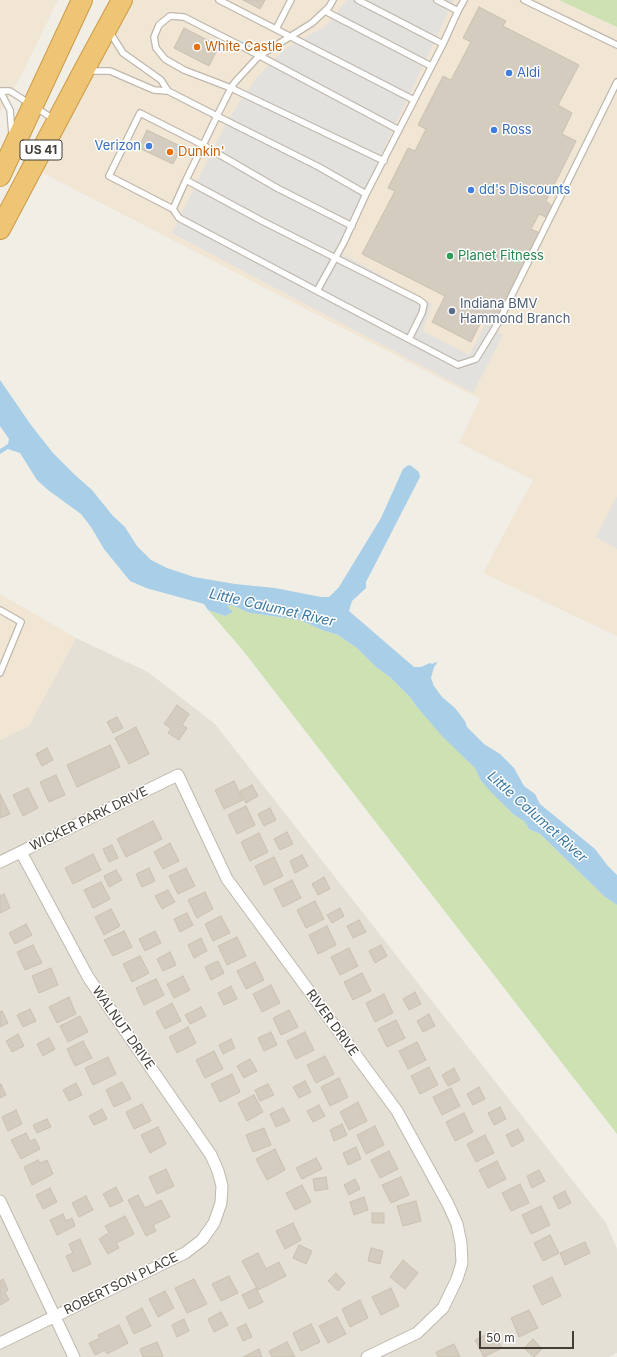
<!DOCTYPE html>
<style>
body{margin:0}
#map{position:relative;width:617px;height:1357px;overflow:hidden;background:#f1eee6;font-family:Inter,sans-serif}
canvas{display:block}
.scale{position:absolute;left:479px;top:1331px;width:95px;height:18px;box-sizing:border-box;border:2px solid #433e36;border-top:0;padding-left:5px;font-size:12px;line-height:14px;white-space:nowrap;color:#433e36;-webkit-text-stroke:3px #fff;paint-order:stroke}
</style>
<div id="map">
<canvas width="617" height="1357"></canvas>
<div class="scale">50 m</div>
</div>
<script>
const ctx = document.querySelector('canvas').getContext('2d');
ctx.lineJoin = 'round';
function fillPath(path, color) {
  ctx.fillStyle = color;
  ctx.fill(path, 'evenodd');
}
function poly(rows) {
  const path = new Path2D();
  for (const r of rows) {
    path.moveTo(r[0], r[1]);
    for (let i = 2; i < r.length; i += 2) path.lineTo(r[i], r[i + 1]);
  }
  return path;
}
function strokePath(path, color, width, dash) {
  ctx.strokeStyle = color;
  ctx.lineWidth = width;
  ctx.lineCap = dash ? 'butt' : 'round';
  ctx.setLineDash(dash || []);
  ctx.stroke(path);
}
function drawText(font, color, halo, rows, align = 'center') {
  ctx.font = font + ' Inter,sans-serif';
  ctx.lineWidth = 3;
  ctx.setLineDash([]);
  ctx.textBaseline = 'middle';
  ctx.strokeStyle = halo;
  ctx.fillStyle = color;
  for (const [text, x, y, turn = 0] of rows) {
    ctx.save();
    ctx.translate(x, y);
    ctx.rotate((+turn || 0) * Math.PI / 180);
    ctx.textAlign = isNaN(turn) ? turn : align;
    if (halo) ctx.strokeText(text, 0, 0);
    ctx.fillText(text, 0, 0);
    ctx.restore();
  }
}
fillPath(poly([
 [76,638,148,672,215,724,606,1223,617,1249,617,1353,609,1357,0,1357,0,740,29,725]
]), '#e5e0d5');
fillPath(poly([
 [0,0,58,0,22,74,0,112],
 [130,0,559,0,617,27,617,636,483,573,533,480,459,443,480,399,39,171],
 [0,594,76,638,29,726,0,740]
]), '#f1e5d4');
fillPath(poly([
 [559,0,617,0,617,27],
 [231,605,250,613,300,620,322,630,338,635,357,648,376,667,391,678,410,697,417,707,475,768,481,781,513,814,525,822,529,829,540,834,605,897,617,905,617,1134,241,648,208,610,225,616,232,612,227,606]
]), '#cde1b3');
fillPath(poly([
 [347,0,454,0,336,250,432,304,423,331,469,355,486,323,503,335,473,393,172,233,222,131,240,101,259,75,285,49,326,26],
 [617,496,617,549,596,537]
]), '#e3e1de');
fillPath(poly([
 [0,380,31,425,53,453,75,475,92,490,113,516,125,527,137,546,151,560,167,568,194,577,235,584,275,588,321,597,329,597,339,587,381,518,403,469,407,466,410,465,419,472,420,477,366,582,366,588,352,601,349,611,414,667,421,667,430,663,432,664,436,662,437,663,434,667,431,678,434,686,442,697,455,708,465,721,467,727,484,744,500,754,514,768,524,786,535,794,540,804,595,849,607,865,617,875,617,905,605,897,540,834,529,829,525,822,513,814,492,793,481,781,475,768,443,737,417,707,410,697,391,678,376,667,357,648,338,635,322,630,300,620,250,613,231,605,227,606,233,612,225,616,208,610,204,604,146,588,130,581,104,549,91,527,81,514,48,490,37,480,20,453,8,449,0,454,0,449,8,444,9,439,0,426]
]), '#a9cee8');
const building = poly([
 [243,0,265,0,260,9,243,0],
 [479,7,506,21,503,26,579,65,558,105,572,113,562,134,576,141,546,201,553,207,548,218,539,214,531,229,542,234,496,322,484,316,471,342,432,322,445,296,362,254,395,191,388,188,408,148,415,151,426,129,418,125,443,76,451,80,471,42,463,38,479,7],
 [184,28,219,46,209,66,174,48,184,28],
 [147,130,182,147,173,164,139,148,147,130],
 [177,705,189,714,182,725,187,728,179,740,168,733,171,728,164,724,177,705],
 [117,717,123,728,113,733,107,722,117,717],
 [136,727,149,754,129,764,115,738,136,727],
 [110,745,120,767,77,787,67,765,110,745],
 [47,748,53,760,42,766,36,754,47,748],
 [56,775,65,795,49,802,40,782,56,775],
 [234,781,243,800,224,809,215,790,234,781],
 [252,785,258,796,246,803,240,791,252,785],
 [28,788,38,808,23,816,13,795,28,788],
 [0,794,10,814,0,818,0,794],
 [246,806,255,825,237,834,228,815,246,806],
 [270,808,276,820,264,826,258,814,270,808],
 [153,821,162,839,126,857,117,839,153,821],
 [287,832,293,844,280,850,274,839,287,832],
 [259,833,268,852,250,861,241,842,259,833],
 [170,843,179,861,163,869,154,852,170,843],
 [112,845,118,858,109,862,103,849,112,845],
 [93,854,101,870,73,884,65,868,93,854],
 [302,855,308,866,295,873,290,861,302,855],
 [274,857,283,876,264,885,255,866,274,857],
 [149,868,155,881,142,887,136,874,149,868],
 [186,868,195,886,178,894,169,876,186,868],
 [116,870,122,880,109,887,104,876,116,870],
 [324,877,330,889,318,895,312,884,324,877],
 [292,880,301,898,283,907,274,889,292,880],
 [101,882,110,899,93,908,84,890,101,882],
 [168,890,175,902,162,909,155,896,168,890],
 [205,892,213,909,197,918,188,900,205,892],
 [4,894,10,908,0,913,0,896,4,894],
 [315,901,324,919,306,928,297,910,315,901],
 [340,908,344,916,332,923,327,915,340,908],
 [111,909,120,926,104,935,95,917,111,909],
 [187,913,193,925,180,932,174,919,187,913],
 [221,916,230,933,213,941,205,924,221,916],
 [359,920,366,932,353,938,347,926,359,920],
 [26,924,32,935,15,944,9,933,26,924],
 [327,926,336,945,318,954,309,935,327,926],
 [124,931,132,947,113,956,104,940,124,931],
 [155,931,161,943,145,951,139,939,155,931],
 [237,937,246,956,227,965,218,946,237,937],
 [201,938,207,951,194,958,188,945,201,938],
 [33,945,42,963,25,970,17,952,33,945],
 [381,945,387,956,375,963,369,951,381,945],
 [349,948,358,966,340,975,331,957,349,948],
 [170,952,176,965,163,971,157,959,170,952],
 [140,956,149,973,132,982,123,964,140,956],
 [218,961,224,973,211,980,205,967,218,961],
 [255,962,264,980,246,989,237,971,255,962],
 [51,968,58,985,39,993,32,976,51,968],
 [362,973,371,991,353,1000,344,982,362,973],
 [183,976,190,990,174,998,167,984,183,976],
 [156,979,164,995,144,1005,136,988,156,979],
 [271,985,280,1003,262,1012,253,994,271,985],
 [231,986,237,999,224,1005,218,993,231,986],
 [415,992,421,1004,409,1010,403,999,415,992],
 [384,994,393,1013,375,1022,366,1003,384,994],
 [69,997,76,1014,57,1023,49,1007,69,997],
 [172,1003,181,1021,165,1029,156,1012,172,1003],
 [201,1007,206,1016,190,1024,185,1015,201,1007],
 [30,1009,36,1021,23,1027,17,1015,30,1009],
 [289,1010,298,1027,281,1035,273,1018,289,1010],
 [2,1011,8,1023,0,1027,0,1012,2,1011],
 [429,1014,435,1026,423,1032,417,1021,429,1014],
 [80,1016,88,1032,68,1042,60,1026,80,1016],
 [396,1020,405,1038,387,1047,378,1029,396,1020],
 [188,1027,196,1043,177,1053,169,1037,188,1027],
 [271,1032,277,1045,264,1051,258,1038,271,1032],
 [305,1032,314,1050,296,1059,287,1041,305,1032],
 [18,1034,24,1046,12,1052,6,1041,18,1034],
 [49,1038,55,1049,43,1056,37,1044,49,1038],
 [231,1039,235,1048,223,1054,219,1045,231,1039],
 [83,1041,92,1058,75,1066,67,1049,83,1041],
 [417,1042,426,1060,408,1069,399,1051,417,1042],
 [214,1051,223,1069,205,1078,196,1060,214,1051],
 [325,1056,334,1074,316,1083,307,1065,325,1056],
 [108,1057,116,1074,93,1085,85,1068,108,1057],
 [250,1059,257,1071,244,1078,237,1066,250,1059],
 [429,1067,438,1085,420,1094,411,1076,429,1067],
 [454,1068,460,1080,448,1086,442,1075,454,1068],
 [232,1074,240,1092,220,1102,211,1084,232,1074],
 [339,1078,348,1097,330,1106,321,1087,339,1078],
 [305,1081,311,1092,299,1098,293,1087,305,1081],
 [122,1082,131,1099,114,1107,106,1090,122,1082],
 [76,1083,82,1095,69,1101,63,1090,76,1083],
 [0,1084,1,1084,6,1095,0,1098,0,1084],
 [268,1084,274,1095,260,1101,255,1090,268,1084],
 [479,1087,485,1099,473,1105,467,1094,479,1087],
 [451,1088,460,1106,442,1115,433,1097,451,1088],
 [254,1095,263,1112,247,1121,238,1103,254,1095],
 [358,1102,367,1121,349,1130,340,1112,358,1102],
 [142,1104,151,1121,134,1129,126,1112,142,1104],
 [319,1105,325,1116,313,1122,307,1111,319,1105],
 [500,1107,506,1119,494,1125,488,1113,500,1107],
 [283,1108,290,1121,276,1127,270,1114,283,1108],
 [102,1109,107,1119,94,1125,89,1116,102,1109],
 [16,1110,22,1124,8,1131,2,1117,16,1110],
 [464,1113,473,1132,455,1141,446,1122,464,1113],
 [47,1119,51,1127,37,1133,33,1125,47,1119],
 [342,1124,347,1135,334,1141,330,1130,342,1124],
 [375,1126,384,1145,366,1154,357,1135,375,1126],
 [158,1127,166,1144,150,1153,141,1135,158,1127],
 [264,1128,271,1145,253,1152,246,1135,264,1128],
 [518,1129,524,1140,512,1147,506,1135,518,1129],
 [26,1133,30,1141,35,1139,40,1149,21,1159,11,1140,26,1133],
 [485,1135,494,1153,476,1162,467,1144,485,1135],
 [356,1147,361,1159,348,1165,343,1153,356,1147],
 [275,1149,285,1170,267,1180,256,1159,275,1149],
 [389,1151,398,1169,380,1178,371,1160,389,1151],
 [316,1158,322,1169,302,1179,296,1168,316,1158],
 [38,1160,40,1163,47,1160,53,1174,32,1185,24,1167,38,1160],
 [497,1161,506,1179,488,1188,479,1170,497,1161],
 [166,1169,174,1186,157,1194,149,1177,166,1169],
 [539,1170,545,1181,532,1188,527,1176,539,1170],
 [326,1177,328,1189,315,1191,313,1179,326,1177],
 [401,1177,409,1195,391,1203,382,1185,401,1177],
 [355,1179,360,1189,349,1195,344,1185,355,1179],
 [520,1184,529,1203,511,1211,502,1193,520,1184],
 [302,1185,311,1202,295,1210,286,1193,302,1185],
 [116,1187,123,1201,110,1207,103,1194,116,1187],
 [50,1188,57,1202,43,1209,36,1195,50,1188],
 [565,1191,571,1203,559,1209,553,1197,565,1191],
 [138,1195,145,1208,161,1200,170,1217,153,1225,156,1231,146,1236,128,1200,138,1195],
 [86,1196,93,1210,79,1217,72,1203,86,1196],
 [364,1197,368,1210,354,1215,350,1202,364,1197],
 [416,1201,421,1221,403,1226,397,1206,416,1201],
 [541,1206,550,1225,531,1234,522,1215,541,1206],
 [372,1213,384,1213,384,1223,372,1223,372,1213],
 [63,1214,66,1221,72,1218,75,1226,57,1235,50,1220,63,1214],
 [125,1216,134,1234,116,1243,119,1248,108,1254,99,1239,109,1233,105,1226,125,1216],
 [293,1223,301,1240,285,1249,276,1231,293,1223],
 [550,1235,559,1253,543,1261,534,1243,550,1235],
 [80,1239,91,1264,73,1272,66,1256,73,1253,69,1244,80,1239],
 [585,1242,590,1253,565,1265,560,1253,585,1242],
 [299,1245,312,1251,306,1264,293,1258,299,1245],
 [371,1248,383,1251,380,1264,368,1261,371,1248],
 [258,1253,266,1269,279,1262,286,1276,258,1290,242,1261,258,1253],
 [403,1260,418,1273,405,1289,390,1277,403,1260],
 [336,1273,345,1283,338,1291,328,1281,336,1273],
 [229,1276,238,1293,221,1301,212,1284,229,1276],
 [552,1277,561,1296,542,1305,533,1286,552,1277],
 [3,1279,8,1290,5,1292,9,1300,0,1305,0,1281,3,1279],
 [194,1279,207,1304,187,1313,175,1288,194,1279],
 [256,1288,263,1302,249,1309,242,1295,256,1288],
 [391,1288,399,1306,381,1315,372,1297,391,1288],
 [165,1291,174,1308,158,1317,149,1299,165,1291],
 [360,1300,368,1318,350,1327,342,1309,360,1300],
 [142,1308,151,1326,134,1334,126,1317,142,1308],
 [529,1310,538,1328,519,1337,511,1318,529,1310],
 [221,1312,228,1325,214,1332,208,1319,221,1312],
 [337,1317,346,1334,328,1343,319,1326,337,1317],
 [184,1319,189,1331,177,1337,172,1325,184,1319],
 [246,1324,252,1337,243,1341,237,1328,246,1324],
 [311,1324,320,1342,301,1351,293,1333,311,1324],
 [119,1325,128,1343,107,1354,105,1350,95,1355,89,1343,100,1338,98,1335,119,1325],
 [494,1331,502,1348,484,1357,475,1340,494,1331],
 [533,1339,542,1349,534,1357,524,1348,533,1339],
 [157,1342,163,1356,160,1357,143,1357,140,1349,157,1342],
 [287,1342,295,1357,272,1357,269,1351,287,1342],
 [454,1344,460,1357,438,1357,436,1352,454,1344],
 [259,1349,262,1357,243,1357,259,1349]
]);
fillPath(building, '#d5ccc0');
strokePath(building, '#cbc1b1', 1);
const lane = poly([
 [219,0,414,100],
 [358,0,443,44],
 [524,0,617,45],
 [325,11,431,66],
 [458,11,464,0],
 [276,29,291,0],
 [109,31,123,53,161,80,168,91],
 [89,71,110,71,154,90,168,91,217,116,319,167,366,194,344,242,317,291,179,218,173,209,186,180,203,145,217,116,231,88,235,82,259,56,312,23,329,7,333,0],
 [0,91,10,91,55,120],
 [0,91,10,110,12,134],
 [384,161,231,88,184,70,165,59,156,48,154,37,159,25,170,16,184,17,243,47,399,130],
 [186,180,264,222,419,300,424,304,422,313,409,339],
 [366,194,443,44,458,11,437,0],
 [173,209,109,176,140,113,203,145,277,188,352,226],
 [317,291,458,365,476,359,498,323,617,82],
 [0,610,21,622,0,673]
]);
const street = poly([
 [0,862,178,775,227,879,397,1111,448,1204,457,1224,461,1243,462,1263,457,1279,443,1308,417,1333,367,1357],
 [0,1201,74,1357],
 [0,1343,185,1253,202,1240,214,1223,221,1203,222,1186,218,1171,211,1155,88,977,21,852]
]);
const highway = poly([
 [0,176,82,0],
 [0,229,83,72,122,0]
]);
strokePath(lane, '#bfb8ad', 8);
strokePath(street, '#bfb8ad', 13);
strokePath(highway, '#cc9a46', 22);
strokePath(lane, '#fff', 5.5);
strokePath(street, '#fff', 11);
strokePath(highway, '#eec575', 20);
for (const [x, y, r, color] of [
 [197,47,4,"#e8710a"],
 [509,73,4,"#3f7fe0"],
 [494,130,4,"#3f7fe0"],
 [149,146,4,"#3f7fe0"],
 [170,152,4,"#e8710a"],
 [471,190,4,"#3f7fe0"],
 [450,256,4,"#2e9e5b"],
 [452,311,4,"#5c6f8a"]
]) {
  const dot = new Path2D();
  dot.arc(x, y, r, 0, 2 * Math.PI);
  ctx.fillStyle = color;
  ctx.fill(dot);
  strokePath(dot, '#fff', 1.5);
}
for (const [x, y, w] of [
 [41,150,42]
]) {
  const box = new Path2D();
  box.roundRect(x - w / 2, y - 10, w, 20, 3);
  ctx.fillStyle = '#fff';
  ctx.fill(box);
  strokePath(box, '#433e36', 1);
}
drawText('bold 12px', '#433e36', null, [
 ["US 41",41,150]
]);
drawText('13px', '#c56008', '#fff', [
 ["White Castle",205,47],
 ["Dunkin'",178,152]
], 'left');
drawText('13px', '#366cbe', '#fff', [
 ["Aldi",517,73],
 ["Ross",502,130],
 ["Verizon",141,146,"right"],
 ["dd's Discounts",479,190]
], 'left');
drawText('13px', '#27864d', '#fff', [
 ["Planet Fitness",458,256]
], 'left');
drawText('13px', '#4e5e75', '#fff', [
 ["Indiana BMV",460,304],
 ["Hammond Branch",460,319]
], 'left');
drawText('13px', '#433e36', '#fff', [
 ["WICKER PARK DRIVE",89,819,-26],
 ["RIVER DRIVE",332,1023,54],
 ["WALNUT DRIVE",123,1028,55],
 ["ROBERTSON PLACE",121,1284,-26]
]);
drawText('italic 14px', '#3b78a3', '#fff', [
 ["Little Calumet River",272,608,13],
 ["Little Calumet River",537,817,42]
]);
</script>
